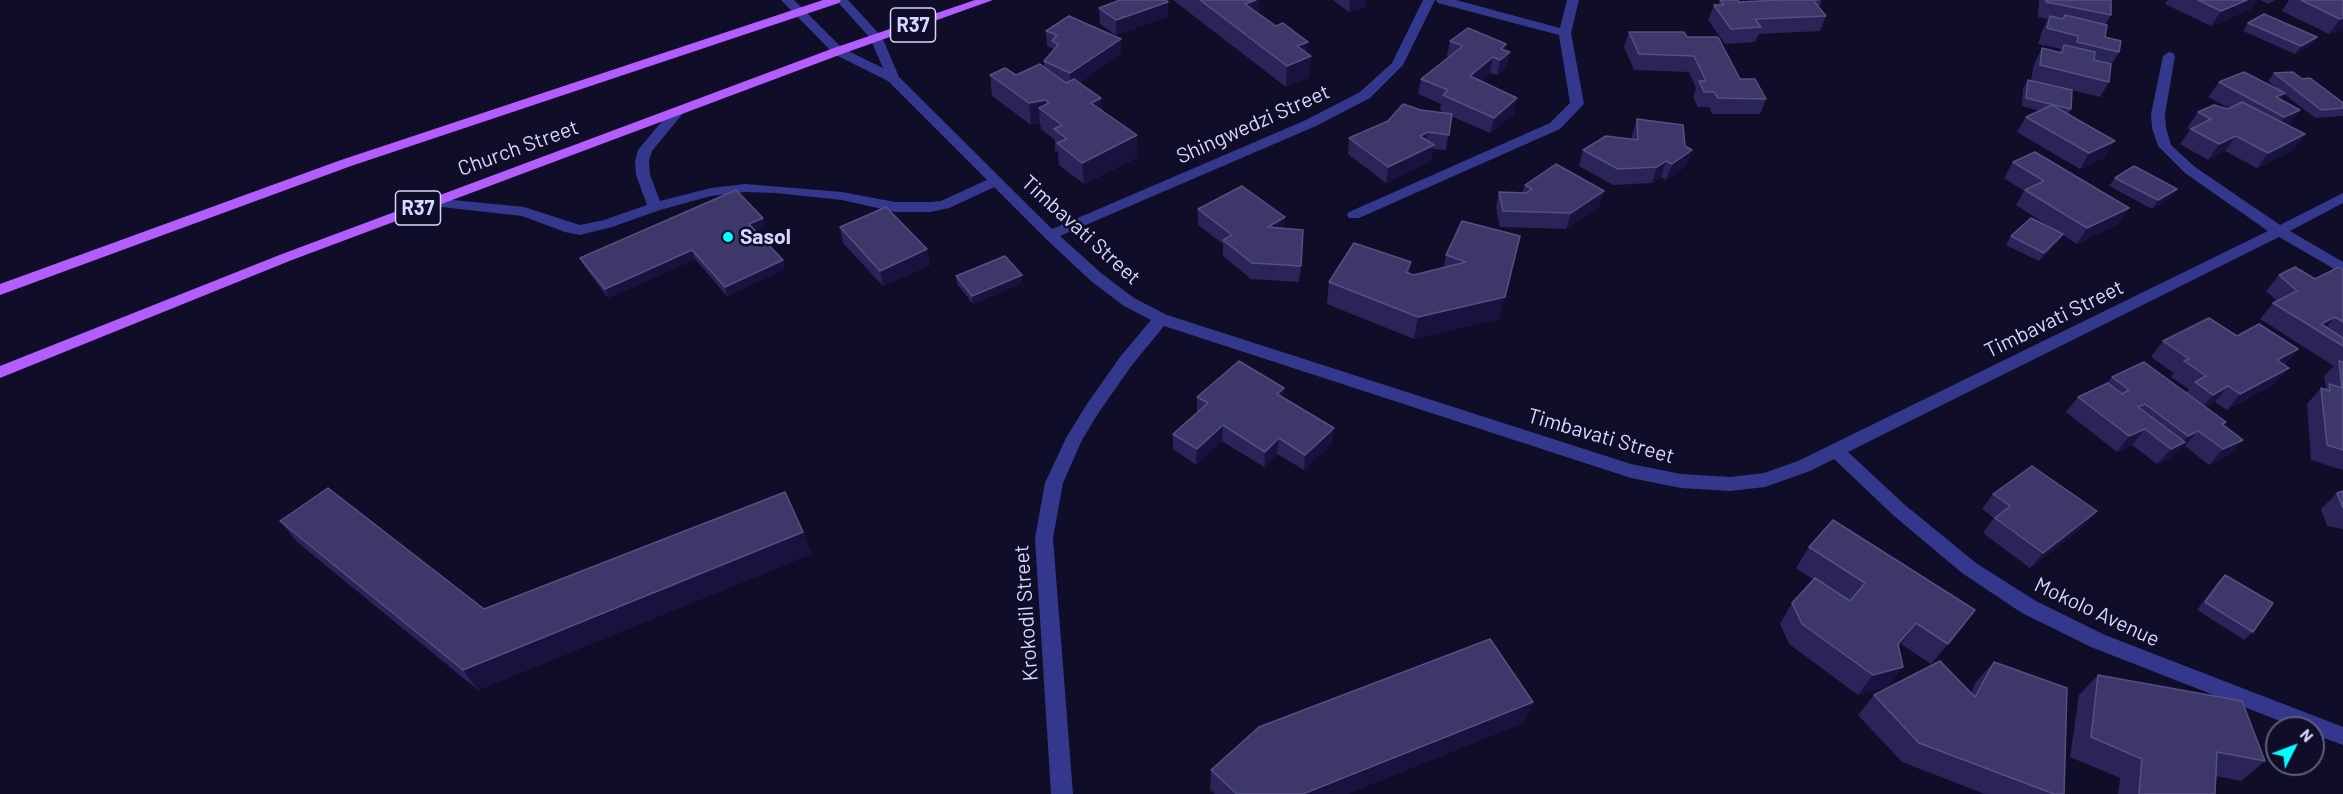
<!DOCTYPE html>
<style>
body{margin:0}
#map{position:relative;width:2343px;height:794px;overflow:hidden;background:#100d29;font-family:Barlow,sans-serif}
canvas{display:block}
.north{position:absolute;left:2265px;top:716px;width:60px;height:60px;box-sizing:border-box;background:#100d29;border:2px solid #605d7f;border-radius:50%;rotate:48deg;font-size:16px;font-weight:700;line-height:24px;text-align:center;color:#d7d6ff}
.north::after{content:'';display:block;margin:auto;width:21px;height:27px;background:#02fdff;clip-path:polygon(50% 0,100% 100%,50% 72%,0 100%)}
</style>
<div id="map">
<canvas width="2343" height="794"></canvas>
<div class="north">N</div>
</div>
<script>
const ctx = document.querySelector('canvas').getContext('2d');
ctx.lineJoin = 'round';
function poly(rows) {
  const path = new Path2D();
  for (const r of rows) {
    path.moveTo(r[0], r[1]);
    for (let i = 2; i < r.length; i += 2) path.lineTo(r[i], r[i + 1]);
  }
  return path;
}
function fillPath(path, color) {
  ctx.fillStyle = color;
  ctx.fill(path, 'evenodd');
}
function strokePath(path, color, width, dash) {
  ctx.strokeStyle = color;
  ctx.lineWidth = width;
  ctx.lineCap = dash ? 'butt' : 'round';
  ctx.setLineDash(dash || []);
  ctx.stroke(path);
}
function drawText(font, color, halo, rows, align = 'center') {
  ctx.font = font + ' Barlow,sans-serif';
  ctx.lineWidth = 5;
  ctx.setLineDash([]);
  ctx.textBaseline = 'middle';
  ctx.strokeStyle = halo;
  ctx.fillStyle = color;
  for (const [text, x, y, turn = 0] of rows) {
    ctx.save();
    ctx.translate(x, y);
    ctx.rotate((+turn || 0) * Math.PI / 180);
    ctx.textAlign = isNaN(turn) ? turn : align;
    if (halo) ctx.strokeText(text, 0, 0);
    ctx.fillText(text, 0, 0);
    ctx.restore();
  }
}
fillPath(poly([
 [677,108,684,112,652,151,649,161,650,175,660,201,711,188,745,184,842,192,895,202,930,202,941,201,991,178,996,177,1003,181,1001,184,949,208,930,212,895,212,842,200,776,193,745,192,711,196,660,210,612,227,580,235,565,232,522,216,433,206,426,202,433,198,524,207,580,225,604,220,647,205,636,175,635,161,638,150,672,109,677,108]
]), '#34388d');
fillPath(poly([
 [781,0,794,0,842,48,883,68,870,38,836,0,848,0,882,37,899,77,1052,229,1306,120,1360,92,1392,63,1423,0,1435,0,1403,65,1370,98,1316,126,1060,236,1101,273,1134,298,1167,315,1631,464,1681,474,1730,477,1764,473,1798,461,2268,231,2185,173,2158,146,2152,128,2151,114,2163,56,2169,52,2173,53,2175,56,2165,114,2166,128,2171,145,2195,167,2280,225,2343,193,2343,203,2290,231,2343,262,2343,274,2279,237,1848,452,1905,505,1976,563,2036,601,2105,635,2343,727,2343,745,2313,734,2313,728,2298,728,2091,647,2022,613,1962,573,1893,515,1834,459,1810,471,1765,487,1730,491,1681,488,1631,478,1164,326,1132,365,1099,412,1082,440,1063,483,1053,538,1073,794,1051,794,1035,538,1045,483,1066,438,1087,404,1120,357,1151,320,1124,306,1091,281,1045,238,888,81,834,54,781,0],
 [1436,0,1456,0,1560,28,1567,0,1579,0,1571,33,1584,104,1560,129,1359,218,1349,218,1347,215,1349,212,1550,123,1570,103,1559,35,1438,3,1436,0]
]), '#34388d');
fillPath(poly([
 [823,0,841,0,839,3,351,166,0,295,0,284,341,160,823,0],
 [975,0,993,0,842,54,292,260,0,378,0,366,282,254,834,48,975,0]
]), '#b35dff');
fillPath(poly([
 [1173,0,1259,0,1258,13,1311,56,1309,77,1286,87],
 [1333,0,1366,0,1365,7,1349,12],
 [1720,0,1738,0,1739,2,1764,1,1764,0,1822,0,1819,7,1826,16,1820,31,1759,34,1755,42,1725,44,1708,20,1714,5,1718,5],
 [2039,0,2111,0,2111,15,2105,25,2105,37,2119,52,2111,65,2109,82,2100,97,2031,80,2034,64,2042,48,2059,52,2061,49,2038,44,2042,31,2048,19,2038,17],
 [2168,0,2257,0,2251,9,2211,26,2165,4],
 [2260,0,2275,0,2269,4],
 [2289,0,2343,0,2343,30,2329,34,2282,11],
 [1168,2,1168,17,1116,35,1100,24,1099,8],
 [2248,23,2317,37,2312,45,2295,54,2243,31],
 [1046,31,1121,54,1079,83,1101,109,1138,157,1084,184,1059,165,1058,152,1055,151,1055,140,1041,129,1040,123,1031,125,992,96,990,75,1016,75,1044,67,1044,61,1053,51,1052,48,1047,46],
 [1629,32,1687,37,1740,79,1766,99,1760,114,1712,114,1709,107,1698,107,1693,97,1696,88,1689,72,1634,70,1624,47],
 [1450,41,1506,44,1505,50,1506,68,1497,75,1490,73,1480,81,1514,114,1490,133,1451,116,1446,150,1433,149,1431,161,1386,183,1348,154,1349,138,1421,110,1445,113,1440,110,1441,104,1418,94,1421,79,1449,57,1447,56],
 [2274,73,2302,79,2343,103,2343,116,2315,118,2284,94,2281,100,2288,126,2305,134,2293,150,2257,168,2225,151,2208,160,2180,144,2190,130,2187,128,2198,112,2229,108,2208,97,2219,82,2278,89,2268,81],
 [2028,80,2071,109,2068,114,2105,157,2080,169,2017,132,2026,117,2040,111,2022,106,2023,88],
 [1637,119,1686,166,1666,180,1661,177,1652,183,1613,185,1579,166,1583,150,1632,140,1632,135],
 [2013,162,2118,224,2077,244,2063,235,2058,242,2039,261,2006,245,2011,236,2053,229,2016,205,2024,191,2004,178],
 [2115,178,2177,189,2171,197,2152,209,2109,186],
 [1525,185,1604,191,1599,207,1566,229,1500,227,1496,208,1499,192,1522,193],
 [1198,209,1284,228,1301,266,1299,282,1251,279,1223,256,1223,244,1198,225],
 [1462,221,1499,319,1414,339,1327,304,1329,282,1411,262,1409,273,1413,275,1444,267,1446,255],
 [765,227,755,231,783,260,785,269,727,296,695,259,608,298,584,266,580,258],
 [840,227,927,249,930,265,883,286,843,243],
 [2343,270,2343,470,2311,460,2307,404,2321,388,2324,389,2326,388,2324,376,2334,366,2260,319,2273,303,2277,301,2266,291,2279,275,2315,279],
 [1022,275,1022,283,973,304,957,284,956,276],
 [2237,336,2298,349,2284,365,2289,368,2274,384,2227,410,2215,402,2206,407,2226,422,2223,425,2243,440,2229,455,2209,465,2185,446,2178,449,2171,458,2157,464,2132,445,2117,452,2066,412,2078,397,2106,384,2112,377,2186,393,2189,389,2171,377,2174,373,2151,357,2163,341],
 [1197,397,1283,397,1332,443,1304,470,1277,454,1264,467,1222,441,1196,465,1173,449,1173,434,1197,413],
 [2343,491,2343,529,2327,526,2321,509,2337,493],
 [1993,494,2097,511,2084,526,2030,568,1983,533,1994,518,1982,509],
 [1833,520,1948,644,1931,664,1901,644,1899,646,1903,667,1887,687,1858,695,1789,644,1780,624,1792,603,1814,580,1796,568,1809,547],
 [280,521,484,609,803,532,811,554,478,690,297,542],
 [2225,575,2253,632,2244,640,2197,610,2217,583],
 [1994,662,2064,794,1985,794,1902,762,1858,715,1874,695,1971,693,1976,682],
 [2098,675,2265,761,2241,781,2216,776,2215,794,2118,794,2120,778,2070,757,2079,695],
 [1525,722,1347,794,1215,794,1210,790,1211,770]
]), '#2a2459');
fillPath(poly([
 [1256,0,1259,0,1258,20,1245,4],
 [1350,0,1366,0,1365,7,1349,12],
 [2247,0,2257,0,2251,9,2211,26,2221,11],
 [1168,2,1168,17,1116,35,1116,20],
 [2343,18,2343,30,2329,34,2340,19],
 [2317,37,2312,45,2295,54,2301,46],
 [1121,39,1121,54,1071,88,1070,73],
 [1308,42,1306,58,1311,56,1309,77,1286,87,1287,66,1297,46],
 [1506,44,1503,58,1510,52,1506,68,1497,75,1500,60,1501,49],
 [1493,57,1490,73,1467,91,1470,76],
 [2285,93,2274,109,2276,97],
 [1101,98,1102,120,1091,103],
 [1517,98,1514,114,1490,133,1494,118],
 [1046,100,1048,114,1039,108,1040,123,1031,125,1029,103],
 [2300,110,2288,126,2272,132,2284,117],
 [1428,132,1425,147,1420,136],
 [2305,134,2293,150,2257,168,2268,153],
 [1137,135,1138,157,1084,184,1082,163],
 [2236,136,2225,151,2208,160,2219,144],
 [2115,141,2105,157,2080,169,2089,153],
 [1434,145,1431,161,1386,183,1388,167],
 [1692,150,1686,166,1666,180,1672,164],
 [1666,161,1661,177,1652,183,1657,167],
 [2177,189,2171,197,2152,209,2158,200],
 [1604,191,1599,207,1566,229,1571,213],
 [2129,208,2118,224,2077,244,2087,228],
 [1285,217,1284,233,1268,227],
 [763,218,765,227,752,233,749,224],
 [2063,234,2058,242,2039,261,2044,253],
 [927,249,930,265,883,286,880,271],
 [692,250,695,259,608,298,605,289],
 [783,260,785,269,727,296,725,287],
 [1022,275,1022,283,973,304,972,296],
 [1505,297,1499,319,1414,339,1418,317],
 [2335,317,2321,333,2321,324],
 [2298,349,2284,364,2263,376,2277,360],
 [2289,368,2274,384,2227,410,2240,394],
 [2228,386,2215,402,2199,410,2213,395],
 [1284,388,1283,404,1277,394],
 [1223,425,1222,441,1196,465,1197,449],
 [1334,428,1332,443,1304,470,1305,455],
 [2145,429,2132,445,2117,452,2129,436],
 [2198,431,2185,446,2178,449,2171,458,2157,464,2171,449,2180,444,2188,436],
 [1279,438,1277,454,1264,467,1265,452],
 [2243,440,2229,455,2209,465,2223,449],
 [2097,511,2084,526,2030,568,2043,553],
 [803,532,811,554,478,690,463,670],
 [1916,623,1901,644,1883,664,1898,644],
 [1903,667,1887,687,1858,695,1873,675],
 [1533,702,1525,722,1347,794,1303,794]
]), '#18133e');
const building = poly([
 [1120,0,1166,0,1168,2,1116,20,1099,8,1120,0],
 [1200,0,1256,0,1245,4,1276,26,1283,23,1308,42,1297,46,1311,56,1287,66,1200,0],
 [1720,0,1738,0,1739,2,1779,0,1818,0,1813,0,1826,16,1755,19,1761,27,1731,29,1714,5,1724,5,1720,0],
 [2046,0,2111,0,2111,15,2046,2,2046,0],
 [2198,0,2247,0,2221,11,2198,0],
 [2301,0,2343,0,2343,18,2340,19,2301,0],
 [2264,14,2317,37,2301,46,2248,23,2264,14],
 [2065,15,2107,25,2105,37,2121,41,2119,52,2077,42,2078,36,2047,28,2050,16,2063,19,2065,15],
 [1069,16,1121,39,1070,73,1044,61,1058,45,1052,41,1057,35,1046,31,1069,16],
 [1468,28,1506,44,1501,49,1510,52,1500,60,1493,57,1470,76,1517,98,1494,118,1443,95,1448,90,1421,79,1463,46,1450,41,1468,28],
 [1629,32,1684,32,1687,37,1718,37,1740,79,1755,79,1766,99,1718,98,1714,92,1704,92,1699,81,1706,81,1694,56,1639,54,1629,32],
 [2064,45,2095,52,2094,60,2111,64,2109,82,2040,65,2042,48,2062,53,2064,45],
 [1040,64,1066,83,1074,79,1101,98,1091,103,1137,135,1082,163,1057,143,1067,139,1054,129,1062,125,1039,108,1049,103,1046,100,1029,103,990,75,1005,68,1016,75,1040,64],
 [2244,72,2285,93,2276,97,2300,110,2284,117,2219,82,2244,72],
 [2293,72,2302,79,2310,78,2343,103,2343,108,2321,110,2274,73,2293,72],
 [2028,80,2072,90,2071,109,2026,98,2028,80],
 [2242,102,2305,134,2268,153,2236,136,2219,144,2191,129,2211,119,2198,112,2214,105,2228,109,2242,102],
 [1403,104,1421,110,1452,114,1449,135,1428,132,1420,136,1434,145,1388,167,1349,138,1388,121,1403,104],
 [2052,105,2115,141,2089,153,2026,117,2052,105],
 [1637,119,1683,125,1685,146,1692,150,1672,164,1666,161,1657,167,1618,169,1583,150,1606,136,1638,140,1637,119],
 [2035,152,2129,208,2087,228,2025,190,2044,181,2013,162,2035,152],
 [1556,164,1604,191,1571,213,1503,211,1499,192,1526,193,1532,189,1525,185,1556,164],
 [2134,166,2177,189,2158,200,2115,178,2134,166],
 [1242,186,1285,217,1268,227,1303,230,1301,266,1252,263,1223,240,1232,235,1198,209,1242,186],
 [736,190,763,218,749,224,783,260,725,287,692,250,605,289,580,258,736,190],
 [886,207,927,249,880,271,840,227,886,207],
 [2031,218,2063,234,2044,253,2011,236,2031,218],
 [1462,221,1520,236,1505,297,1418,317,1329,282,1354,243,1411,262,1406,272,1413,275,1466,262,1446,255,1462,221],
 [1005,256,1022,275,972,296,956,276,1005,256],
 [2295,267,2315,279,2339,267,2343,270,2343,322,2335,317,2321,324,2343,338,2343,346,2273,303,2297,291,2279,275,2295,267],
 [2209,318,2237,336,2259,324,2298,349,2277,360,2289,368,2240,394,2228,386,2213,395,2195,382,2206,376,2184,361,2189,359,2163,341,2209,318],
 [1239,361,1284,388,1277,394,1334,428,1305,455,1279,438,1265,452,1223,425,1197,449,1173,434,1208,403,1197,397,1239,361],
 [2339,361,2343,362,2343,450,2327,445,2321,388,2330,391,2329,384,2342,388,2339,361],
 [2144,362,2226,422,2222,424,2243,440,2223,449,2198,431,2188,436,2145,404,2138,407,2185,442,2171,449,2145,429,2129,436,2078,397,2108,383,2122,394,2129,390,2112,377,2144,362],
 [2032,466,2097,511,2043,553,1995,518,2010,506,1993,494,2032,466],
 [328,488,484,609,785,492,803,532,463,670,280,521,328,488],
 [2343,491,2343,508,2337,493,2343,491],
 [1833,520,1975,610,1948,644,1916,623,1898,644,1903,667,1873,675,1802,624,1792,603,1815,578,1850,601,1865,583,1809,547,1833,520],
 [2225,575,2273,603,2253,632,2205,602,2225,575],
 [1490,639,1533,702,1303,794,1237,794,1211,770,1259,727,1490,639],
 [1940,661,1975,697,1994,662,2067,688,2064,794,2054,794,1919,743,1874,695,1940,661],
 [2098,675,2242,701,2265,761,2217,752,2215,794,2139,794,2142,759,2091,737,2098,675]
]);
fillPath(building, '#3d376a');
strokePath(building, '#555082', 1.5);
for (const [x, y, r, color] of [
 [728,237,6,"#02fdff"]
]) {
  const dot = new Path2D();
  dot.arc(x, y, r, 0, 2 * Math.PI);
  ctx.fillStyle = color;
  ctx.fill(dot);
  strokePath(dot, '#100d29', 2);
}
for (const [x, y, w] of [
 [913,25,45],
 [418,208,45]
]) {
  const box = new Path2D();
  box.roundRect(x - w / 2, y - 17, w, 34, 4.5);
  ctx.fillStyle = '#100d29';
  ctx.fill(box);
  strokePath(box, '#d7d6ff', 1.5);
}
drawText('bold 20px', '#d7d6ff', null, [
 ["R37",913,25],
 ["R37",418,208]
]);
drawText('21px', '#d7d6ff', '#100d29', [
 ["Shingwedzi Street",1253,124,-24],
 ["Church Street",518,148,-20],
 ["Timbavati Street",1081,230,42],
 ["Timbavati Street",2054,319,-26],
 ["Timbavati Street",1601,436,16],
 ["Mokolo Avenue",2097,612,25],
 ["Krokodil Street",1026,613,-94]
]);
drawText('bold 21px', '#d7d6ff', '#100d29', [
 ["Sasol",740,237]
], 'left');
</script>
